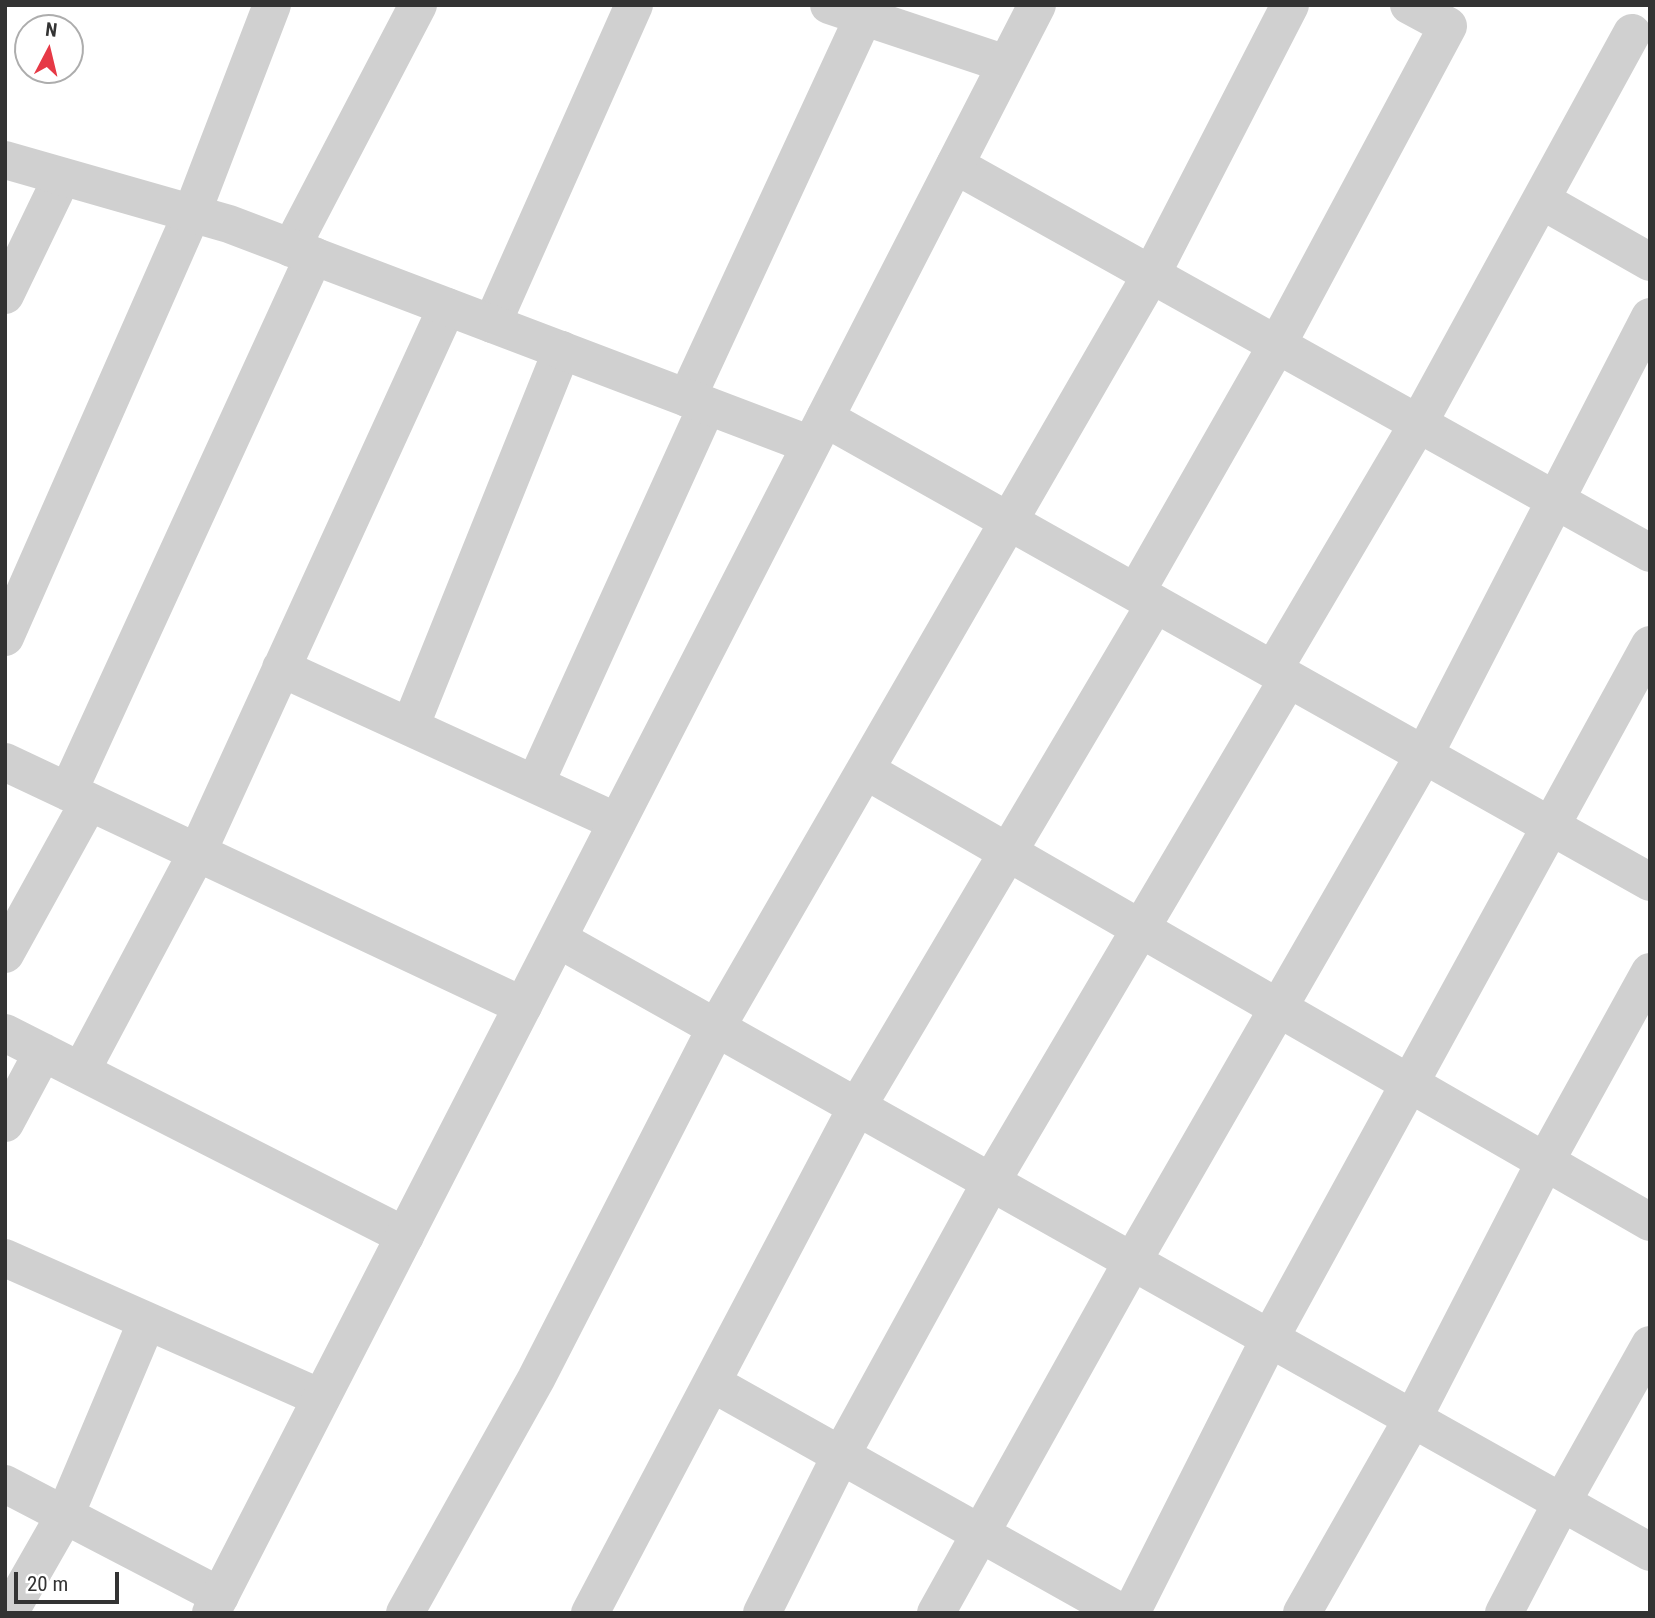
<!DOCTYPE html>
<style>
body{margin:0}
#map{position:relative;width:1655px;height:1618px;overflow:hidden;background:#fff;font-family:"Roboto Condensed",sans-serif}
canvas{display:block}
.frame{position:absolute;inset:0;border:7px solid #333;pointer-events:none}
.north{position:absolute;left:14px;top:14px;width:70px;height:70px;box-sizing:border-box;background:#fff;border:2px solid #adadad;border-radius:50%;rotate:7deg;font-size:19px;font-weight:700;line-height:28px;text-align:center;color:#333}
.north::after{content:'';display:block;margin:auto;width:24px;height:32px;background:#e63946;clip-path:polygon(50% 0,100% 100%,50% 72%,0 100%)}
.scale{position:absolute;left:14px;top:1572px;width:105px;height:32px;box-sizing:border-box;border:4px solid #333;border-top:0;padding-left:9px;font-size:21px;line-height:24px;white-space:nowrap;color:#333;-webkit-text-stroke:5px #fff;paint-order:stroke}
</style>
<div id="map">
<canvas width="1655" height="1618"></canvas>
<div class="frame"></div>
<div class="north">N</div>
<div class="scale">20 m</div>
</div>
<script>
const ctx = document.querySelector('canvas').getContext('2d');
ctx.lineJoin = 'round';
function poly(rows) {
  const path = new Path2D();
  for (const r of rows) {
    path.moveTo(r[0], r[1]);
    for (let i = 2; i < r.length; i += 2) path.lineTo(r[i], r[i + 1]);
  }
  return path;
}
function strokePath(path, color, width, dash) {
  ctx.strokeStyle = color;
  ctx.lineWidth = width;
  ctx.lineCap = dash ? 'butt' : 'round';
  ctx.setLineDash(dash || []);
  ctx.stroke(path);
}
strokePath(poly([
 [829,5,1006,64],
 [955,165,1650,553],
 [1541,200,1650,262],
 [291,248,418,5],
 [5,295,62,177],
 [492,324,634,5],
 [687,398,864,16],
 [825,418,1650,882],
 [1136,592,1277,345,1448,26,1409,5],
 [5,637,192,213,272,5],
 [281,668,617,822],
 [1273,670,1418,424,1632,33],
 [410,727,562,350],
 [5,762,523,1006],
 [865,770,1650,1222],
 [535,784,707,406],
 [68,792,314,256],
 [558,939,1650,1552],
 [5,954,89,802],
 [5,1033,405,1236],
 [81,1071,197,853,447,307],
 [5,1123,43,1052],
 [5,1258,321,1398],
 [712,1383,1122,1613],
 [5,1484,220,1596],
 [9,1613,65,1515,147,1321],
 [405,1613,536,1379,716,1028,1151,275,1290,5],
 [590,1613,857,1107,1155,604],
 [762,1613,841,1455,991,1182,1288,679],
 [936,1613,1132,1262,1424,755,1650,317],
 [1131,1613,1270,1338,1650,645],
 [1302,1613,1413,1418,1545,1162,1650,972],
 [1504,1613,1562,1502,1650,1345]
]), '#d0d0d0', 38);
strokePath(poly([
 [5,160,229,224,811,445],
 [211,1613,1037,5]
]), '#d0d0d0', 38);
</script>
